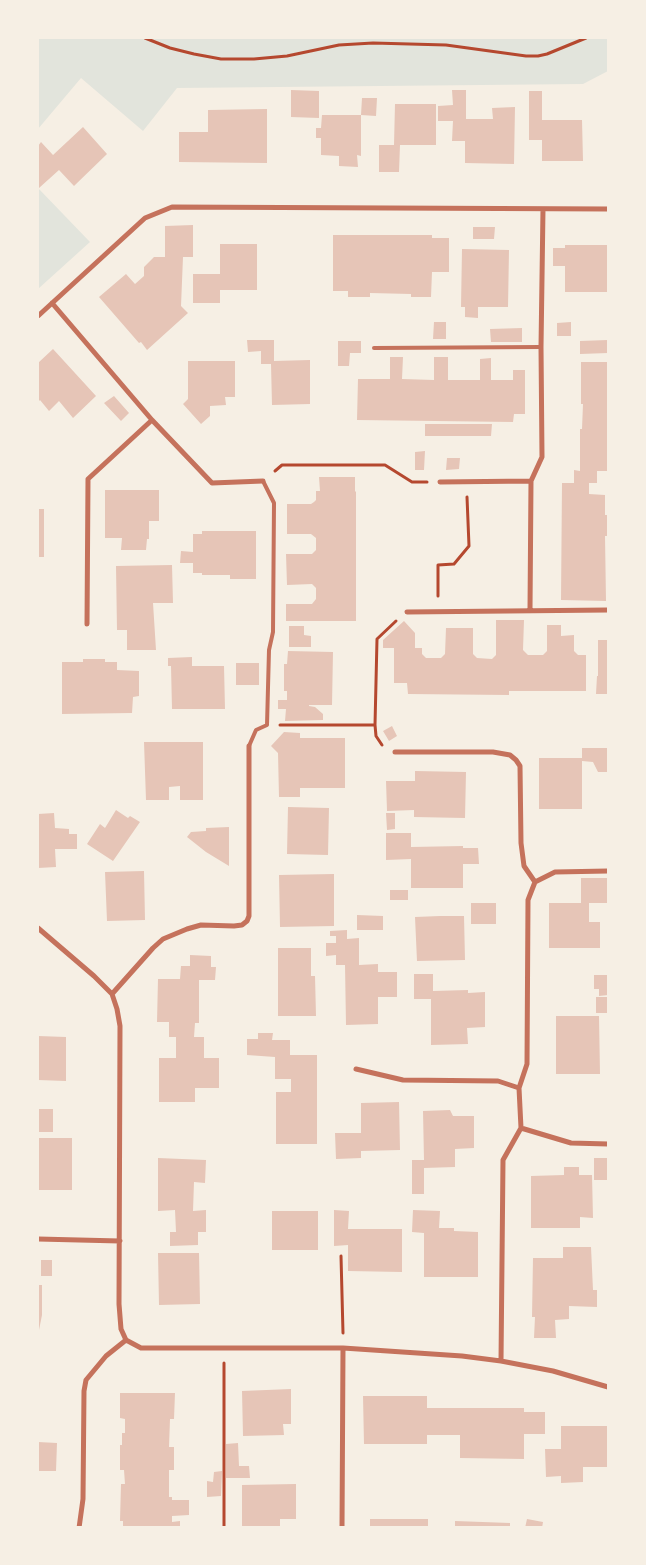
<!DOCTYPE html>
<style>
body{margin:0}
#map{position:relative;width:646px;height:1565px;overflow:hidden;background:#f6efe4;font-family:"Fira Sans Condensed",sans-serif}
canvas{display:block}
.frame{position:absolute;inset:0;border:39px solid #f6efe4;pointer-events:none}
</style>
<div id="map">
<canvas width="646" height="1565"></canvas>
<div class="frame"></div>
</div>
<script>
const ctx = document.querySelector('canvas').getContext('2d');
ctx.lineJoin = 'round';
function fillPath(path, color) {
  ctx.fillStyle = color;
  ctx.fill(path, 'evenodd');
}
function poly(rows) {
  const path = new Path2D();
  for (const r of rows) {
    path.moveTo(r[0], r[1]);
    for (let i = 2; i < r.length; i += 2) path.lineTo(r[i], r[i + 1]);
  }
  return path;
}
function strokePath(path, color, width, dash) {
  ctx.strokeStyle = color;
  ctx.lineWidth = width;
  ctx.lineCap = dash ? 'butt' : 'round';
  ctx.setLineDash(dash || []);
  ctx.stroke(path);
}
fillPath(poly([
 [38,38,608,38,608,71,583,84,177,88,143,131,81,78,38,129],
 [38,188,90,242,38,289]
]), '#e2e4dc');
fillPath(poly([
 [291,90,319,91,319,118,291,117],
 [452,90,466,90,466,119,493,119,492,108,515,107,514,164,465,163,465,141,452,141,453,121,438,121,438,106,453,105],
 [529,91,542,91,542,120,582,120,583,161,542,161,542,140,529,140],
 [362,98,377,98,376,116,361,115],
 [395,104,436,104,436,145,400,145,399,172,379,172,379,145,394,145],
 [267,109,267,163,179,162,179,132,208,132,208,110],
 [322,115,361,115,361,156,357,155,358,167,339,166,339,156,321,155,321,138,316,138,316,128,321,128],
 [83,127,107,154,74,186,59,170,39,188,38,186,38,146,41,142,53,155],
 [193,225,193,257,183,257,181,306,188,313,147,350,141,342,139,343,99,297,126,274,135,284,144,276,144,267,154,257,165,257,165,226],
 [473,227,495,227,494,239,473,239],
 [333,235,432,235,432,238,449,238,449,272,432,272,431,297,411,297,411,294,370,293,370,297,348,297,348,291,333,291],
 [220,244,257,244,257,290,220,290,220,303,193,303,193,274,220,274],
 [565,245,608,245,608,292,565,292,565,266,553,266,553,248,565,248],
 [462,249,509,250,508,307,478,307,478,318,465,317,465,307,461,307],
 [434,322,446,322,446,339,433,339],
 [571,322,571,336,557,336,557,323],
 [522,328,522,342,491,342,490,329],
 [247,340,274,340,274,361,310,360,310,404,272,405,271,364,261,364,261,351,248,352],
 [608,340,608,353,580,354,580,341],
 [338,341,361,341,361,353,350,353,349,366,338,366],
 [53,349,96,396,73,418,59,401,49,411,40,400,38,402,38,363],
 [390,357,403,357,402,379,434,380,434,357,448,357,448,380,480,380,480,359,491,358,491,380,513,380,513,370,525,370,525,414,514,414,513,422,357,420,358,379,390,379],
 [188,361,235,361,235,397,225,397,226,405,210,406,210,416,201,424,183,404,188,399],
 [581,362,608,362,608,471,597,471,597,483,589,483,589,494,605,495,605,515,608,515,608,536,605,536,606,601,561,600,562,483,574,483,574,470,580,471,580,429,582,429,583,404,581,404],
 [114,396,129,413,121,421,104,403],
 [425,424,492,424,491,436,425,436],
 [425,451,424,470,415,470,415,452],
 [447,458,460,458,459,469,446,470],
 [319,477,355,477,355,492,356,491,356,621,286,621,286,604,312,604,316,599,316,588,312,584,287,585,286,554,312,554,316,550,316,538,311,534,287,534,287,504,311,504,314,502,316,500,316,491,320,491],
 [105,490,159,490,159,521,149,521,149,539,147,539,146,550,121,550,122,538,105,538],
 [38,509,44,509,44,557,38,557],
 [202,531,256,531,256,579,230,579,230,575,202,575,202,573,193,573,193,563,180,563,181,551,193,552,193,534,202,534],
 [172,565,173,603,153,603,156,650,127,650,127,630,117,630,116,566],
 [496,620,524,620,523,650,528,655,543,655,547,651,547,625,561,625,561,636,574,635,574,651,578,655,586,655,586,691,509,691,509,695,408,694,407,683,394,683,394,648,383,648,383,640,404,621,415,633,415,648,422,648,422,654,426,658,441,658,445,654,446,628,473,628,473,654,477,658,492,659,496,655],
 [289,626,304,626,304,635,311,636,311,647,289,647],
 [598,640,608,640,608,694,596,694,597,676,598,676],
 [288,651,333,652,332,705,309,705,309,706,315,707,323,714,323,720,285,721,286,709,278,709,278,700,287,700,287,691,284,691,284,664,287,664],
 [192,657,192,666,224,666,225,709,172,709,171,666,168,666,168,658],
 [83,659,105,659,105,662,117,662,117,670,139,671,139,696,133,697,132,713,62,714,62,662,83,662],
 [236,663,259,663,259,685,236,685],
 [392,726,397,736,389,741,383,731],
 [284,732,300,733,300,738,345,738,345,788,300,788,300,797,279,797,278,753,271,746],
 [144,742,203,742,203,800,180,800,180,786,169,787,169,800,146,800],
 [582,748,608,748,608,772,598,772,593,762,582,761,582,809,539,809,539,758,582,758],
 [415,771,466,772,465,818,414,817,414,810,387,811,386,781,415,781],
 [288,807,329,808,328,855,287,854],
 [116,810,128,818,130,816,140,822,113,861,87,844,100,824,105,828],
 [54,813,55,828,69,829,69,834,77,834,77,849,55,849,56,867,38,868,38,814],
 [386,813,395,813,395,829,387,830],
 [229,827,229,866,206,852,187,837,191,832,206,831,206,828],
 [386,833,411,833,411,847,463,846,463,848,478,848,479,864,463,864,463,888,411,888,411,859,386,860],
 [144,871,145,920,107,921,105,872],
 [334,874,334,926,280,927,279,875],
 [581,878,608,878,608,903,589,903,589,922,600,922,600,948,549,948,549,903,581,903],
 [390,890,408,890,408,900,390,900],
 [471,903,496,903,496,924,471,924],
 [357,915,383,916,383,930,357,930],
 [440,916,464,916,465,960,417,961,415,917],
 [347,930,347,939,359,938,359,965,378,964,378,972,397,972,397,997,378,997,378,1024,346,1025,345,965,336,965,336,955,326,956,326,943,336,943,336,936,330,936,330,931],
 [278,948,311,948,311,976,315,976,316,1016,278,1016],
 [190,955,211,956,211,967,216,967,215,980,199,980,199,1023,195,1023,194,1037,204,1037,204,1058,219,1058,219,1088,195,1088,195,1102,159,1102,159,1058,176,1058,176,1037,169,1037,169,1022,157,1022,158,979,180,979,181,966,190,966],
 [414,974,433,974,433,991,468,990,468,993,485,992,485,1027,467,1028,468,1044,431,1045,431,999,414,999],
 [594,975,608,975,608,995,599,996,599,989,594,989],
 [596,997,608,997,608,1013,596,1013],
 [556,1016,599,1016,600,1074,556,1074],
 [258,1033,273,1033,272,1040,290,1040,290,1055,317,1055,317,1144,276,1144,276,1092,291,1092,291,1079,275,1079,275,1057,247,1055,247,1039,258,1039],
 [38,1036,66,1037,66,1081,38,1080],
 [399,1102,400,1150,361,1151,361,1158,336,1159,335,1133,361,1133,361,1103],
 [38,1109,53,1109,53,1132,38,1132],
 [450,1110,453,1116,474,1116,474,1148,455,1149,455,1167,424,1168,424,1194,412,1194,412,1160,424,1160,423,1111],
 [38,1138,72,1138,72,1190,38,1190],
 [158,1158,206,1160,205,1183,194,1182,193,1211,206,1210,206,1232,198,1232,198,1245,170,1246,170,1232,176,1232,175,1210,158,1211],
 [594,1158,608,1158,608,1180,594,1180],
 [564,1167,579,1167,579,1175,592,1175,593,1218,580,1217,580,1228,531,1228,531,1176,564,1175],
 [334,1210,349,1211,348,1229,402,1229,402,1272,348,1271,348,1245,334,1246],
 [413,1210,440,1211,439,1228,454,1228,454,1231,478,1232,478,1277,424,1277,424,1233,412,1232],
 [272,1211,318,1211,318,1250,272,1250],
 [563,1247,591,1247,593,1290,597,1290,597,1307,569,1306,569,1319,555,1320,556,1338,534,1338,535,1317,532,1317,533,1258,563,1258],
 [158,1253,199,1253,200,1304,159,1305],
 [41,1260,52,1260,52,1276,41,1276],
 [38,1285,42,1285,42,1315,38,1335],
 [291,1389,291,1424,283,1424,284,1435,243,1436,242,1391],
 [120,1393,175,1393,174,1419,170,1419,169,1447,174,1447,174,1470,169,1470,169,1497,172,1497,172,1500,189,1500,189,1515,172,1516,172,1522,180,1521,180,1528,123,1528,123,1521,120,1521,121,1484,125,1484,124,1470,120,1470,120,1445,122,1445,122,1433,125,1433,125,1419,120,1418],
 [363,1396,427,1396,427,1408,524,1408,524,1412,545,1412,545,1434,524,1434,524,1459,460,1458,460,1435,427,1435,427,1444,364,1444],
 [561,1426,608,1426,608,1467,583,1467,583,1482,561,1483,561,1476,546,1477,545,1449,561,1449],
 [38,1442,57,1443,56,1471,38,1471],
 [238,1443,239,1466,249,1466,250,1478,226,1478,226,1444],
 [222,1471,221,1496,207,1497,207,1481,213,1482,214,1472],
 [296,1484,296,1519,280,1519,280,1528,242,1528,242,1485],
 [370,1519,428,1519,428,1528,370,1528],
 [527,1519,543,1522,542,1528,525,1528],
 [455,1521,510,1523,510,1528,455,1528]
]), '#e6c5b7');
strokePath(poly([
 [145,38,170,48,194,54,221,59,254,59,287,56,339,45,373,43,446,45,526,56,538,56,547,54,586,38],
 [275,471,282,465,385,465,412,482,427,482],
 [438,596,438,565,454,564,469,546,467,497],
 [280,725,375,725,376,736,382,745],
 [375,725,377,639,396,621],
 [341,1256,343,1333],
 [224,1528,224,1363]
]), '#b5482f', 3);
strokePath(poly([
 [374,348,541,347],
 [249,746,256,730,267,725,269,650,273,632,274,503,263,481]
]), '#c5725c', 4);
strokePath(poly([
 [52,303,152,420,212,483,263,481],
 [38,316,145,218,172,207,608,209],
 [440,482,531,481],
 [530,610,531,481,542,457,541,347,543,209],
 [407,612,608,610],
 [87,624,88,479,152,420],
 [395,752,493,752,510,755,516,760,520,766,521,843,524,866,535,882],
 [38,928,94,976,112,994,117,1009,120,1026,119,1304,121,1329,126,1340],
 [112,994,153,948,163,939,187,929,201,925,234,926,242,925,247,921,249,916,249,746],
 [356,1069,403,1080,498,1081,519,1088],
 [521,1128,571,1143,608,1144],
 [38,1239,120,1241],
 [501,1361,503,1160,521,1128,519,1088,527,1064,528,900,535,882,555,872,608,871],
 [79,1528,83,1499,84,1391,86,1380,106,1356,126,1340,141,1348,343,1348,462,1356,501,1361,553,1371,608,1387],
 [342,1528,343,1348]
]), '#c5725c', 5);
</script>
